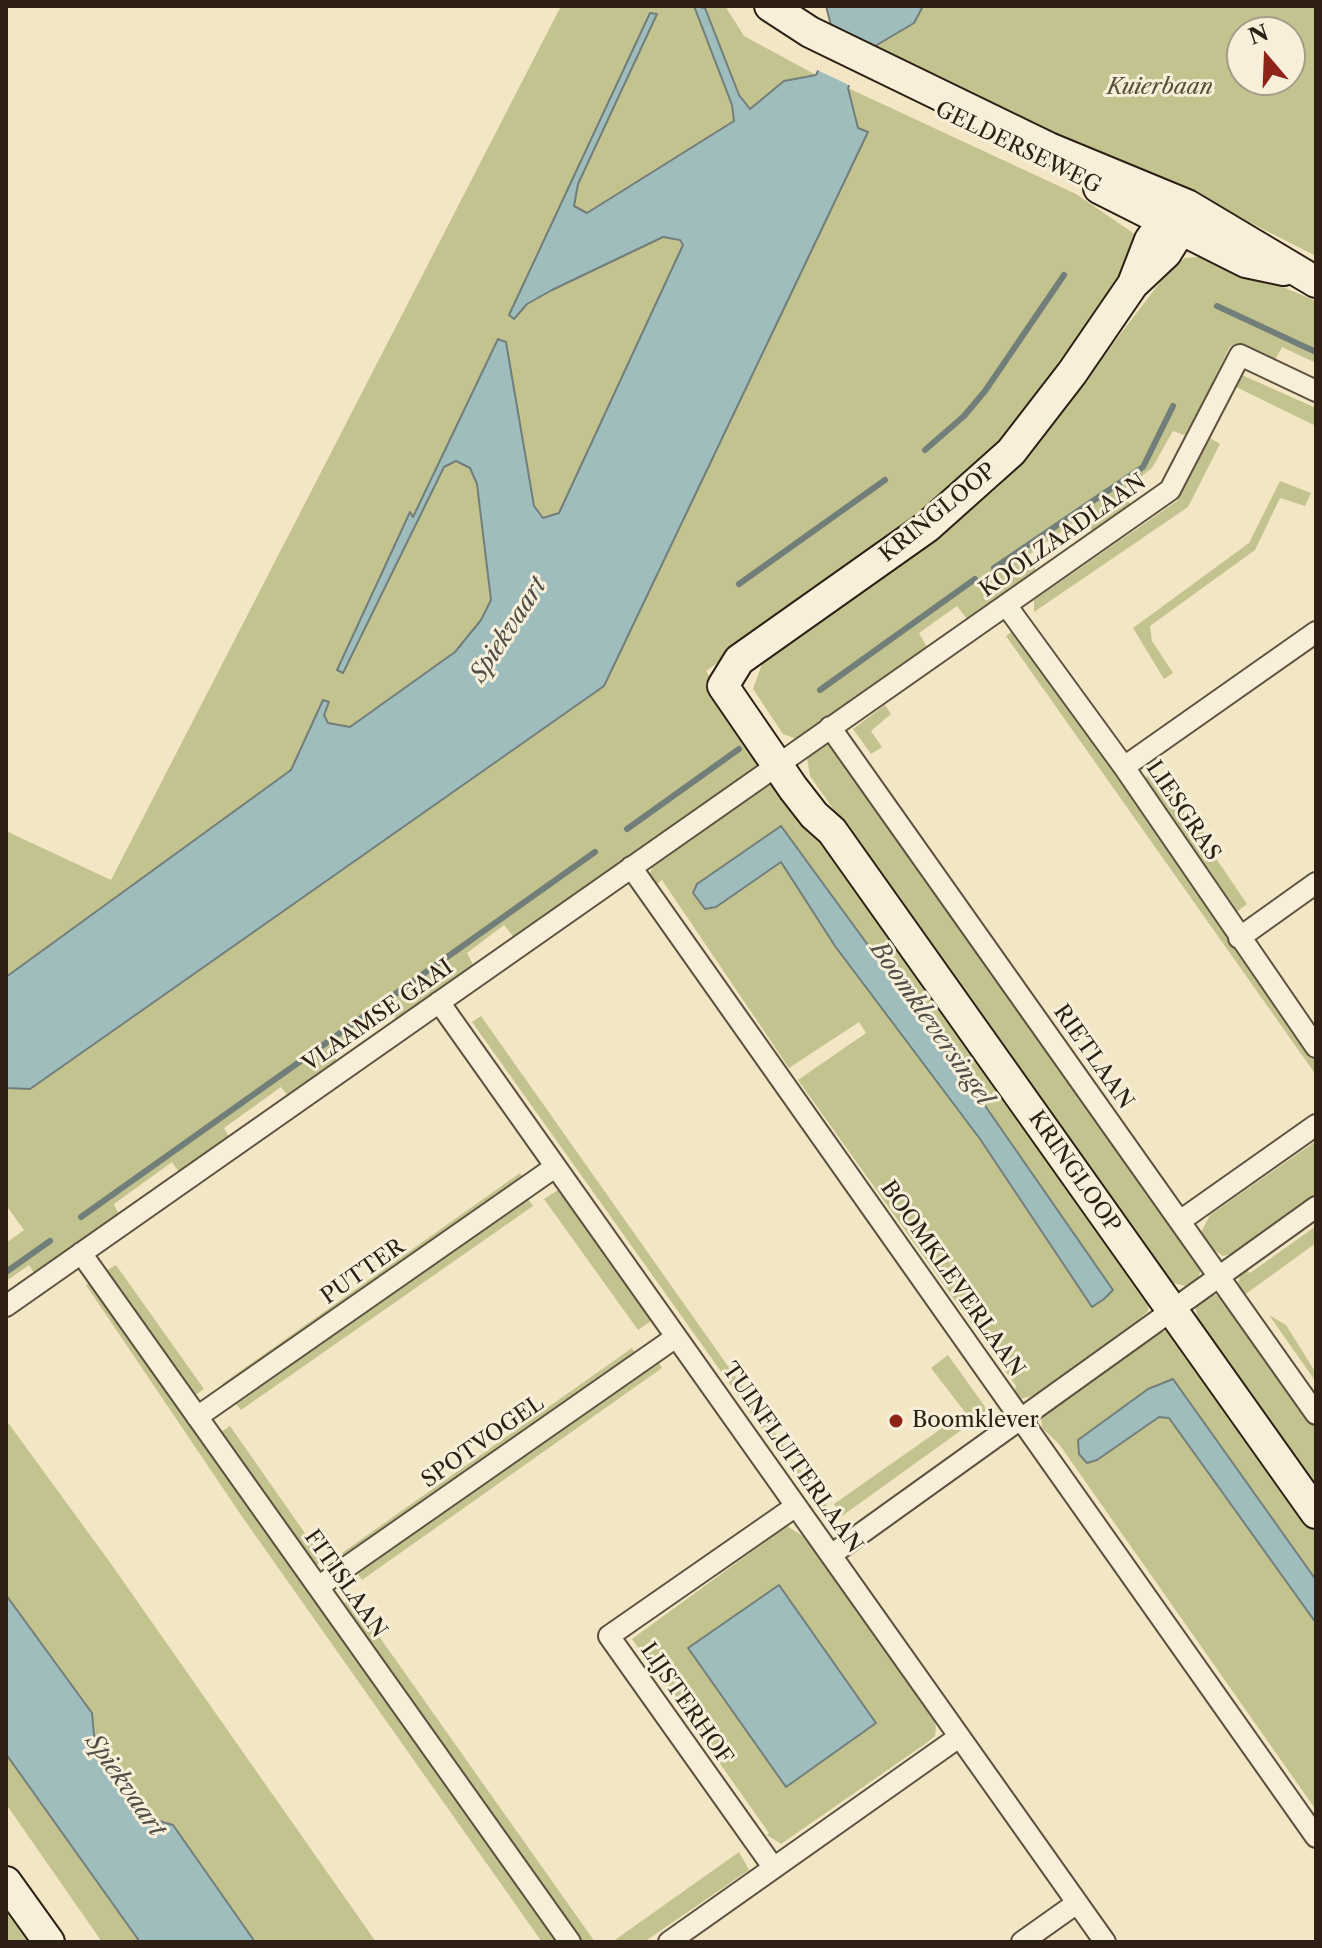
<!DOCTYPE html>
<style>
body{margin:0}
#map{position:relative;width:1322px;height:1948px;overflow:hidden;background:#f3e6c4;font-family:"Libre Caslon Text",serif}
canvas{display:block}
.frame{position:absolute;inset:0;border:8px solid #2d1f14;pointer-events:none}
.north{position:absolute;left:1226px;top:16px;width:80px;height:80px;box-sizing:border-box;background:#f7efd9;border:2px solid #a69c8a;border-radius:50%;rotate:341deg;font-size:22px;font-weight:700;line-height:32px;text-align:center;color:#2d1f14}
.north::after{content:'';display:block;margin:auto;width:28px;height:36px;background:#8f2418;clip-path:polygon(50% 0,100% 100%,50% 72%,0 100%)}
</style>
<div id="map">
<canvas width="1322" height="1948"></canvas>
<div class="frame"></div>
<div class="north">N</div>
</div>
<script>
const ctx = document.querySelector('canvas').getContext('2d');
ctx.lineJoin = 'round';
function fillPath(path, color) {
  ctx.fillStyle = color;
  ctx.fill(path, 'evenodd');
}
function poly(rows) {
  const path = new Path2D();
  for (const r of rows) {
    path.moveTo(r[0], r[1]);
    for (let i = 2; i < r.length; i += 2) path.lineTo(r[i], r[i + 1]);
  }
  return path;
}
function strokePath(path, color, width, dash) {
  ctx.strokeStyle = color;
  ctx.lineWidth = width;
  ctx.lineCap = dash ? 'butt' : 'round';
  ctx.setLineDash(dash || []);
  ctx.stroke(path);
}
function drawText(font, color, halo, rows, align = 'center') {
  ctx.font = font + ' "Libre Caslon Text",serif';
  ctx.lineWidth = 6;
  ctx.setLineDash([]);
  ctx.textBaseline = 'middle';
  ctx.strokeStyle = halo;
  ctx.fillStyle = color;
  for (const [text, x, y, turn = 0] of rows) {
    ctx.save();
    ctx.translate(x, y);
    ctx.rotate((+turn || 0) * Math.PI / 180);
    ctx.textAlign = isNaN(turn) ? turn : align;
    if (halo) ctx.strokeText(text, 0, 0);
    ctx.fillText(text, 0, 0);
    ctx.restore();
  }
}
fillPath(poly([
 [561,6,694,6,732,105,734,121,587,213,574,206,578,184,515,318,527,304,552,290,663,237,680,240,683,246,559,513,543,518,534,506,506,342,414,523,444,467,456,461,470,468,477,484,491,600,481,620,455,652,350,728,328,723,324,715,328,702,323,701,291,770,6,977,6,831,111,880],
 [703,6,725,6,744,36,816,75,784,81,750,109,739,95],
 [915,6,1316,6,1316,256,1170,182,1125,176,865,52,908,27],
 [1242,32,1290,32,1290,80,1242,80],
 [848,88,1076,194,1139,237,1107,306,1032,411,931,514,706,671,761,761,756,768,516,940,504,925,467,953,475,968,399,1022,388,1008,330,1051,339,1064,290,1099,281,1087,224,1128,231,1140,181,1175,172,1162,114,1204,121,1219,38,1279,29,1265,6,1281,6,1243,24,1230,6,1205,6,1088,30,1089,604,686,868,132,858,128],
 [1209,256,1316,301,1316,363,1282,347,1275,360,1241,344,1230,346,1187,436,1173,431,1152,468,1122,491,1131,505,1093,532,1082,517,1027,556,1036,570,967,619,957,606,919,633,927,647,812,731,797,739,783,734,753,689,764,659,929,544,997,488,1025,458,1171,268,1185,258],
 [1242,375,1316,408,1316,426,1236,387],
 [1210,438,1220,444,1188,507,1034,612,1034,600,1177,501],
 [1280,481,1311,493,1305,506,1280,498,1255,550,1150,626,1152,641,1173,673,1164,679,1133,628,1249,543],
 [1015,629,1316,1056,1316,1075,1006,636],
 [885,705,891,714,871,731,882,747,871,754,853,729],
 [830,744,840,752,1201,1268,1198,1279,1186,1286,1173,1283,1130,1230,810,776,807,758,815,747],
 [1152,770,1196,821,1206,836,1205,842,1247,904,1234,914,1142,782],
 [773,781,800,805,1149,1300,1148,1311,1139,1319,1032,1396,1020,1399,1014,1393,1016,1386,798,1080,866,1033,859,1022,789,1068,662,880,653,887,649,877,653,864],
 [481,1016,785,1447,779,1453,472,1022],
 [1316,1141,1316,1195,1235,1253,1223,1256,1206,1244,1200,1234,1210,1215],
 [520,1173,524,1179,227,1391,222,1384],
 [561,1188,654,1319,638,1330,544,1199],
 [528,1199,533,1206,241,1410,236,1404],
 [1316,1226,1316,1243,1243,1296,1236,1288,1243,1267,1250,1273],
 [116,1265,204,1389,194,1396,107,1270],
 [93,1282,561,1942,542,1942,243,1518,86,1285],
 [1215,1295,1228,1301,1316,1425,1316,1489,1199,1324,1195,1306,1203,1297],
 [1269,1315,1286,1325,1316,1373,1316,1382],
 [1170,1330,1316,1529,1316,1810,1059,1444,1042,1428,1041,1412,1154,1333],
 [632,1348,637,1356,348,1561,342,1553],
 [948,1355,988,1411,842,1516,834,1504,965,1412,931,1368],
 [657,1359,662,1368,362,1580,357,1573],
 [6,1420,109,1561,376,1942,255,1942,173,1825,153,1820,94,1735,92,1713,6,1595],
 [230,1426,323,1559,315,1567,221,1432],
 [796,1464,833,1514,826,1519,788,1468],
 [787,1526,806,1538,849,1600,853,1598,898,1661,894,1664,935,1722,936,1728,935,1736,925,1744,781,1844,767,1835,769,1833,632,1639],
 [352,1598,460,1751,595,1942,583,1942,344,1603],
 [6,1754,140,1942,102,1942,6,1804],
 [739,1852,749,1870,644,1942,612,1942],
 [6,1901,35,1942,6,1942]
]), '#c3c38f');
const water = poly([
 [694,6,705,8,739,95,750,109,784,81,816,75,834,37,826,6,923,6,914,23,865,52,848,88,858,128,868,132,604,686,30,1089,6,1088,6,977,291,770,323,700,329,702,324,715,328,723,350,727,455,652,481,620,491,600,477,484,470,468,456,461,444,467,343,673,337,670,410,512,413,517,498,339,506,342,534,506,543,518,559,513,683,245,680,240,663,237,552,290,527,304,514,319,509,315,650,13,657,14,578,184,574,206,587,213,734,121,732,105,694,6],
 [781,826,979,1097,1113,1290,1104,1299,1092,1307,980,1139,835,946,781,862,716,907,705,909,693,893,697,884,781,826],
 [1173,1379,1316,1580,1316,1623,1169,1418,1159,1417,1097,1460,1087,1463,1079,1454,1078,1440,1148,1389,1173,1379],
 [779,1585,876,1723,786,1787,688,1648,779,1585],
 [6,1595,92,1713,94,1735,152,1819,173,1825,255,1942,140,1942,6,1754,6,1595]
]);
fillPath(water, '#a0bdbe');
strokePath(water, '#727e7a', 2);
fillPath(poly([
 [829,36,868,55,853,87,815,69]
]), '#f3e6c4');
strokePath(poly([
 [1217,306,1316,352],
 [925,450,964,416,985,391,1064,275],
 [994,568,1143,467,1173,406],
 [739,584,885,480],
 [820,690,975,579],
 [627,829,739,749],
 [81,1217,595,852],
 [6,1272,50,1241]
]), '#727e7a', 6);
const street = poly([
 [1006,605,1124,767,1316,1047],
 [830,727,1316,1414],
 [1124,767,1316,632],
 [631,867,1316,1837],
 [1239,938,1316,883],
 [439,1002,1105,1942],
 [1180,1221,1316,1125],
 [81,1253,570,1942],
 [6,1306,1170,490,1240,355,1316,391],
 [197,1417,555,1167],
 [831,1555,1316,1207],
 [318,1587,676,1337],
 [773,1867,609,1636,796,1506],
 [669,1942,959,1737],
 [1022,1942,1077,1903]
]);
const secondary = poly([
 [770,6,810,32,1049,148,1187,205,1316,282],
 [1099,188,1246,262,1284,270],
 [1133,284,1166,253,1181,229,1187,205,1164,221,1150,240,1133,284,1072,373,1011,452,927,527,739,660,723,686,793,788,814,815,832,831,1316,1513],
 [6,1882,49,1942]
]);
strokePath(street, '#5e5140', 24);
strokePath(secondary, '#2d1f14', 34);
strokePath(street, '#f7efd9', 20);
strokePath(secondary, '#f7efd9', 30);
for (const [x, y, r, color] of [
 [896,1421,8,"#8f2418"]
]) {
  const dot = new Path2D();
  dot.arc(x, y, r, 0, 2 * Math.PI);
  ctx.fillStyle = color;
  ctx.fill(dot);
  strokePath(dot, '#f7efd9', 3);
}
drawText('italic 22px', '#5a5039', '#f7efd9', [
 ["Kuierbaan",1160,88]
]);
drawText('22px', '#2d1f14', '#f7efd9', [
 ["GELDERSEWEG",1018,148,26],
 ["KRINGLOOP",938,513,-39],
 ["KOOLZAADLAAN",1063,536,-35],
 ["LIESGRAS",1183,811,56],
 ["VLAAMSE GAAI",378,1016,-35],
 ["RIETLAAN",1093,1057,55],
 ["KRINGLOOP",1074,1172,55],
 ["PUTTER",363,1272,-35],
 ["BOOMKLEVERLAAN",952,1279,55],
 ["SPOTVOGEL",483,1442,-35],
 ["TUINFLUITERLAAN",792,1458,55],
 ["FITISLAAN",345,1584,55],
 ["LIJSTERHOF",686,1704,55]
]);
drawText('22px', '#2d1f14', '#f7efd9', [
 ["Boomklever",912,1421]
], 'left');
drawText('italic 24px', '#504e47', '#f7efd9', [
 ["Spiekvaart",509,630,-57],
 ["Boomkleversingel",931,1024,55],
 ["Spiekvaart",125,1786,55]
]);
</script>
